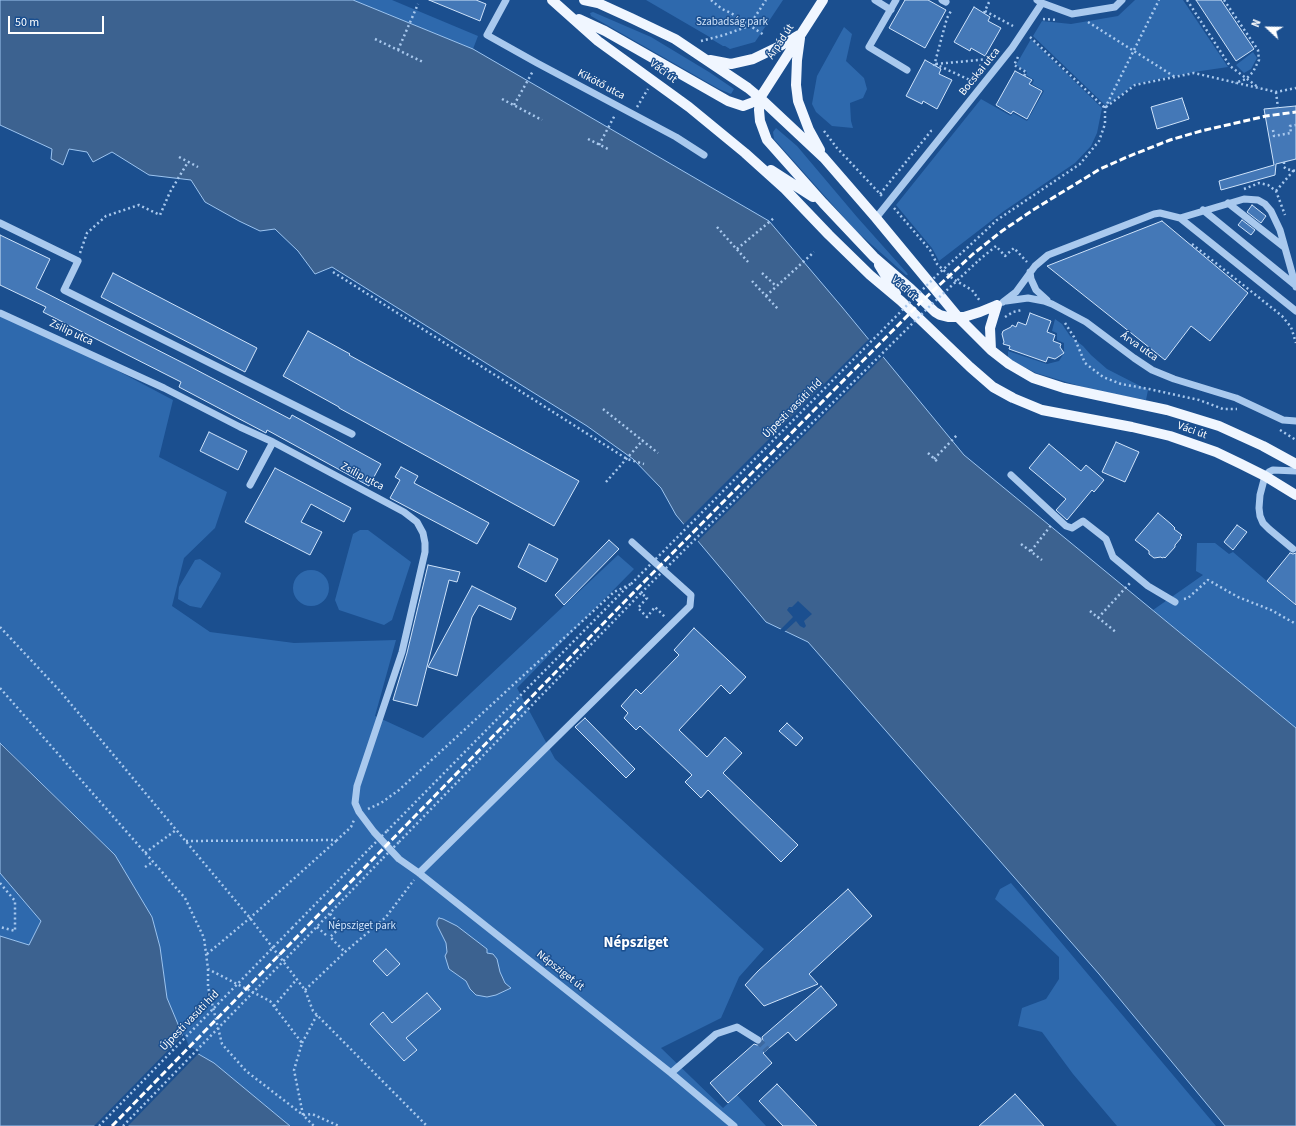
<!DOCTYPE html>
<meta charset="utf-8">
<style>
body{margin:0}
#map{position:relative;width:1296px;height:1126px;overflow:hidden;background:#1b4f8f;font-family:"Source Sans 3",sans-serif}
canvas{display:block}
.north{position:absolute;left:1248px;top:8px;width:40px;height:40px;-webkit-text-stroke:3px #1b4f8f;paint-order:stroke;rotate:292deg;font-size:11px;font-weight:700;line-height:16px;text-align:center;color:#fff}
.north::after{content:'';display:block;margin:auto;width:14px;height:18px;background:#fff;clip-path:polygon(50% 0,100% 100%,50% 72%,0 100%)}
.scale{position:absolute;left:8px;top:16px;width:96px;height:18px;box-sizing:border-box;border:2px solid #fff;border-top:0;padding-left:5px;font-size:12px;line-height:14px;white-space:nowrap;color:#fff;-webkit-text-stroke:3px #1b4f8f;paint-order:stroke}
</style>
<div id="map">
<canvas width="1296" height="1126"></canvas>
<div class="north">N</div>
<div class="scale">50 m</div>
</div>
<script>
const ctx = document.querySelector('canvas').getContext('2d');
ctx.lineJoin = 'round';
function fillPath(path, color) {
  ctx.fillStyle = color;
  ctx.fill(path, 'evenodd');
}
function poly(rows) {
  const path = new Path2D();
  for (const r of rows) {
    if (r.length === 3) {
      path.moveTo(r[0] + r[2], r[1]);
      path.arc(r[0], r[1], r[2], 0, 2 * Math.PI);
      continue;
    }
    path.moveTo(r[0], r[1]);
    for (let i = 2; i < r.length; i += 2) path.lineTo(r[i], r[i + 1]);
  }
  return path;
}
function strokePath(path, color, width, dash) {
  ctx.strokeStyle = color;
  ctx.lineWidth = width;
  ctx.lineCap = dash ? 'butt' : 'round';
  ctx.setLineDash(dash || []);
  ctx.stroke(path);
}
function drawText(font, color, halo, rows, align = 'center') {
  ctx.font = font + ' "Source Sans 3",sans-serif';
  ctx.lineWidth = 3;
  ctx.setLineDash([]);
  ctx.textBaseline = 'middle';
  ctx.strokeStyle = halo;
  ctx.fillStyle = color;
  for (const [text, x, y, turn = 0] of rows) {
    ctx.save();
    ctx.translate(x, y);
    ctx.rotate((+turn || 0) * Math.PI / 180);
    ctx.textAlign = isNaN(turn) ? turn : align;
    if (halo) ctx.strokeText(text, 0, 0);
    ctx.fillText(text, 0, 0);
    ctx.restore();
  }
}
fillPath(poly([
 [353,0,392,0,478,36,473,49],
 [646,0,783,0,755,42,730,49,725,46,723,46,713,40,713,39],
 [1135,0,1183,0,1228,67,1194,72,1135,84,1106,106,1033,36,1042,21,1071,24,1118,16],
 [593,12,651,37,709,72,734,89,731,94,719,89,591,16,590,13],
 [844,27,852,34,846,61,864,78,867,89,863,98,850,103,851,121,853,128,832,126,816,112,812,104,817,76],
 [1031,39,1102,108,1097,133,1091,146,1075,163,1004,211,939,261,932,248,896,205,981,99,1011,116,1013,113,1027,121,1044,91,1032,84,1034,80,1026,75,1027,72,1016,65],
 [1253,52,1257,58,1251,69,1244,73,1236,65],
 [776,128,797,146,857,217,907,273,908,275,906,275,855,230,774,139,773,132],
 [0,313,50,335,173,400,159,457,227,492,215,528,184,558,172,606,210,632,294,643,396,640,375,716,423,738,618,555,634,569,517,688,555,759,764,949,739,977,721,1018,661,1048,723,1108,737,1095,766,1126,290,1126,214,1063,188,1048,167,998,160,947,152,917,115,855,0,742],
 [1055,319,1062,324,1070,336,1083,346,1091,355,1107,369,1148,390,1146,400,1093,390,1066,382,1036,373,1008,359,1008,351,1047,364,1059,361,1064,353,1064,343,1057,340,1057,333,1052,331],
 [360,530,368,530,411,562,392,620,384,625,339,610,335,600,353,534],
 [1197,543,1215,543,1229,554,1233,552,1296,606,1296,728,1153,610,1203,575,1196,571],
 [200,559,221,573,220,577,201,608,190,606,178,599,179,587,195,560],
 [311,588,18],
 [0,873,41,921,29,945,0,936],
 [1011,883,1216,1126,1117,1126,1073,1074,1042,1032,1018,1026,1022,1008,1046,999,1059,979,1059,957,1027,927,995,899,1000,889]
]), '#2e69ad');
const water = poly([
 [0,0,353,0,473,49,769,221,842,307,964,455,1296,728,1296,1126,1225,1126,1099,974,808,642,766,622,676,515,661,488,633,459,587,426,332,267,315,274,298,251,275,229,260,231,239,221,205,202,191,180,149,175,112,152,93,162,87,152,69,149,63,165,51,159,52,149,0,125,0,0],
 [0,743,115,855,152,917,160,947,167,998,188,1048,214,1063,290,1126,0,1126,0,936,29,945,41,921,0,873,0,743],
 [439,918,443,919,457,926,487,949,487,953,493,954,497,959,500,972,505,983,511,988,496,995,487,997,476,995,470,989,466,981,449,969,445,956,447,952,446,943,437,925,437,921,439,918]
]);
fillPath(water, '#3c6290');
strokePath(water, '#9cc4f0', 1);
fillPath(poly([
 [870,338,884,356,696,543,682,526],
 [798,601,812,614,804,621,806,626,804,628,800,626,796,621,783,633,779,631,793,617,787,610,789,607,792,607],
 [184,1034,189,1046,200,1052,128,1126,94,1126]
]), '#1b4f8f');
const building = poly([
 [429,0,476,0,486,4,480,21,429,0],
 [905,0,928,0,946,10,925,48,889,28,905,0],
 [1196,0,1221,0,1254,49,1236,61,1196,0],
 [974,7,990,17,988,21,1001,28,985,56,971,48,970,51,954,42,974,7],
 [925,60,941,69,939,74,952,80,937,109,923,101,922,104,906,96,925,60],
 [1015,71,1032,80,1029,84,1042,91,1027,119,1013,111,1011,114,996,105,1015,71],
 [1182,98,1189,119,1157,129,1151,107,1182,98],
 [1296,106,1296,159,1276,164,1275,175,1221,190,1219,181,1274,165,1264,109,1296,106],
 [1252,205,1266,216,1261,223,1247,212,1252,205],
 [1242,220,1255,230,1251,235,1238,225,1242,220],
 [1162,221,1248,293,1210,341,1191,326,1165,360,1047,266,1162,221],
 [0,235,50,259,36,288,189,366,290,419,292,415,381,464,369,486,267,430,266,433,179,387,181,382,43,312,46,307,0,285,0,235],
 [113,273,257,348,245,372,101,297,113,273],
 [1030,313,1051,321,1047,332,1055,335,1053,341,1061,344,1060,347,1064,353,1055,359,1048,357,1046,362,1009,349,1010,346,1003,344,1004,342,1002,334,1003,331,1011,327,1012,325,1016,327,1018,322,1026,325,1030,313],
 [308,331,350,354,349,355,579,481,554,526,339,408,339,407,283,376,308,331],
 [209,432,247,451,238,470,200,451,209,432],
 [1116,442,1139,452,1125,482,1102,472,1116,442],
 [1049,444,1081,471,1086,465,1104,480,1094,492,1092,490,1067,520,1056,510,1066,499,1029,468,1049,444],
 [401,467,418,476,414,483,489,523,477,544,390,498,400,480,395,477,401,467],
 [275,468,351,508,344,522,311,504,301,522,322,532,310,555,245,522,275,468],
 [1158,513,1171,524,1175,528,1174,529,1182,535,1180,537,1181,538,1175,545,1175,547,1165,558,1164,557,1162,558,1161,557,1154,558,1149,554,1149,551,1135,540,1158,513],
 [1237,525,1247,532,1233,550,1224,542,1237,525],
 [609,540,619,549,564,605,555,595,609,540],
 [529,544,558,559,546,582,518,567,529,544],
 [1290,553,1293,554,1296,553,1296,605,1267,581,1290,553],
 [428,565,460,572,457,582,449,580,417,706,393,700,407,653,428,565],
 [472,586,516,608,511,620,479,605,472,617,457,676,428,667,472,586],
 [694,628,746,677,730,694,721,685,679,730,707,757,725,737,742,753,723,773,798,845,781,862,708,790,701,798,685,782,692,775,640,726,636,730,624,718,628,713,621,706,636,689,641,694,679,655,674,650,694,628],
 [585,718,635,769,626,778,575,727,585,718],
 [787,723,803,738,796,746,779,731,787,723],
 [848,889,872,916,809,974,818,984,764,1006,745,985,758,971,848,889],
 [386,949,400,964,387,976,373,961,386,949],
 [821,986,837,1005,796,1041,788,1032,763,1053,772,1063,728,1103,710,1083,754,1044,757,1045,761,1044,763,1041,762,1037,821,986],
 [427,993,441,1009,406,1038,417,1050,404,1061,370,1024,383,1012,392,1023,427,993],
 [777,1084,817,1126,783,1126,759,1101,777,1084],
 [1015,1094,1044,1126,979,1126,995,1112,1015,1094]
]);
fillPath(building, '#4478b7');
strokePath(building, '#cfe3fa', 1);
strokePath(poly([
 [758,1040,767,1050]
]), '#3d69a0', 7, [7, 3.5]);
strokePath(poly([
 [711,0,722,9,731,13,764,35],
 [1187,0,1230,66,1259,88],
 [1224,0,1258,50,1259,60,1253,72,1246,79,1235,83],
 [985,11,1013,26],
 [984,13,990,0],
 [1043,19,1058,20],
 [1088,22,1175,77],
 [1030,37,1105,108],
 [375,39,423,62],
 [701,41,724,35,749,26,766,0],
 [398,50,418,4],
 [1018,57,1014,65,1026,72,1024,76],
 [935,64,972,81],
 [936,64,989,59],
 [934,66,947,18,951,11],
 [1276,92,1278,108],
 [502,99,542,120],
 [514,105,533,71],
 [637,107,648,89],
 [1106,107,1135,85,1194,73,1276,92,1296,88],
 [1273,130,1274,136,1291,133,1290,126,1296,125],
 [824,131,837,148,882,196],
 [588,139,610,150],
 [599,145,615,115],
 [179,157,198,167],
 [1284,162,1284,167,1286,169,1296,171],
 [1244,189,1259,183,1268,185,1276,191,1285,215],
 [1276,191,1294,170],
 [880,194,931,131,934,130],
 [894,208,930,250,937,264,953,279,972,290,980,301],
 [717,227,748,262],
 [1192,244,1282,316,1291,327,1296,343],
 [967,248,997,220,1080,164,1099,141,1105,124,1105,108,1159,0],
 [737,249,774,218],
 [80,253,87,233,106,216,139,205,160,215,170,192,188,162],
 [979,260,996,246,1005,256,1014,248,1027,262],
 [333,272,627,459,644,464],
 [762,273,776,286],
 [752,281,778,309],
 [766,296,814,252],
 [1005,317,1013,312,1022,310],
 [1065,323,1074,337,1085,363,1103,377,1121,384,1149,389,1199,400,1223,409,1237,409],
 [603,409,658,453],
 [1280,430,1296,440],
 [928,453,939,463],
 [934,459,958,434],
 [606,482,643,440],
 [1021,544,1042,560],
 [1031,551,1052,524],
 [1184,599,1188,598,1208,580,1238,597,1271,610,1296,624],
 [1090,611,1117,633],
 [1098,618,1130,583],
 [0,627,60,691,250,918,305,990,313,1011,427,1126],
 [0,688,185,898,204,938,208,969,270,1001,302,1043,294,1070,303,1115,314,1126],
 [368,809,381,803,399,790,614,592,631,584],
 [387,831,629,585],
 [186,841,337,840,351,827,354,820],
 [399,842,641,593,647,598,638,608,647,617,655,607,666,618],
 [145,853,176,830],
 [145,867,153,862],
 [0,883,15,901,15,931,0,927],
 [330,914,342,926,330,937,345,952],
 [317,927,326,935,324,936],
 [292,928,371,847],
 [304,940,383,858],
 [207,954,250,918,337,840],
 [208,969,208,987,222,1044,246,1071,303,1115,312,1114,339,1126],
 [305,990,345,952,386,917,414,880],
 [274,1006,297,979],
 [302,1043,317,1015]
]), '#a9c9ee', 2.5, [2, 3]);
strokePath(poly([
 [506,0,487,35,537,63,676,137,704,155],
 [875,0,891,10],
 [896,0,869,47,907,70],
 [942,0,946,2],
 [1037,0,1042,3,1072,14,1115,7,1122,0],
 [1228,203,1284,247],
 [1203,210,1295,285],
 [876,218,1012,48,1042,3],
 [1180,218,1244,199,1258,200,1265,204,1271,211,1280,230,1296,287],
 [0,223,78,261,64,290,352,434],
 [1030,272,1031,279,1036,290,1047,300],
 [1006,301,1028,298,1044,301,1052,304,1086,322,1134,358,1152,370,1174,379,1236,398,1283,420,1296,421],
 [1003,302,1016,292,1035,266,1048,255,1154,214,1160,213,1180,218,1296,311],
 [0,313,164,388,240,427,273,442,404,512,417,522,423,533,425,543,425,552,402,652,357,786,355,803,359,812,374,832,399,859,419,873,671,1073,734,1126],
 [1011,475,1066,526,1072,528,1083,521,1106,539,1113,557,1148,586,1175,602],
 [250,485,273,442],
 [1293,549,1269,529,1263,523,1260,516,1259,508,1260,495,1265,476,1269,472,1273,470,1296,471],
 [419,873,690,606,691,595,632,542],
 [671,1073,716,1034,737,1027,758,1040]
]), '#a9c9ee', 7);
strokePath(poly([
 [552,0,598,41,689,107,745,153,785,189,829,235,870,275,901,301,970,367,993,387,1013,398,1042,410,1132,427,1170,436,1216,452,1241,464,1265,476,1296,495],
 [584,0,598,3,631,18,675,39,748,88,760,98,824,158,876,218,958,317,991,350,1009,364,1033,378,1064,388,1167,410,1219,426,1263,446,1296,464],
 [579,19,605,31,728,101,743,106,751,103,760,98,823,0],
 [800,38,797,60,796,85,798,101,809,130,820,150],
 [710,60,731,64,753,59,780,46,799,35],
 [760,98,759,110,760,121,767,140,823,203,874,257,911,289,935,312,940,315,948,317,964,317,980,312,997,305],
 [771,170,813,197],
 [879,265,896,293],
 [991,350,990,328,997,305]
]), '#f0f6ff', 10);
strokePath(poly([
 [112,1126,637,589,921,302,973,254,1002,231,1033,210,1100,169,1127,157,1170,140,1201,131,1266,116,1296,112]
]), '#fff', 3, [7, 3]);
strokePath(poly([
 [631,584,937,275,967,248],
 [641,593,931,305,979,260],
 [371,847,387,831],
 [383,858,399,842],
 [99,1126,292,928],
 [123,1126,304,940]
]), '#a9c9ee', 2.5, [2, 3]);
drawText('11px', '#cfe3fa', '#1b4f8f', [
 ["Szabadság park",732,23],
 ["Népsziget park",362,927]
]);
drawText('11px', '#fff', '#1b4f8f', [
 ["Árpád út",781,42,-57],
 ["Váci út",663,72,37],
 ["Bocskai utca",980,72,-51],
 ["Kikötő utca",601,85,28],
 ["Váci út",904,289,42],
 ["Zsilip utca",71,333,25],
 ["Árva utca",1139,347,35],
 ["Újpesti vasúti híd",793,409,-45],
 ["Váci út",1192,431,20],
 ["Zsilip utca",362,477,28],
 ["Népsziget út",560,971,38],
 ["Újpesti vasúti híd",190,1021,-46]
]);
drawText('bold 15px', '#fff', '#1b4f8f', [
 ["Népsziget",636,944]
]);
</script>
